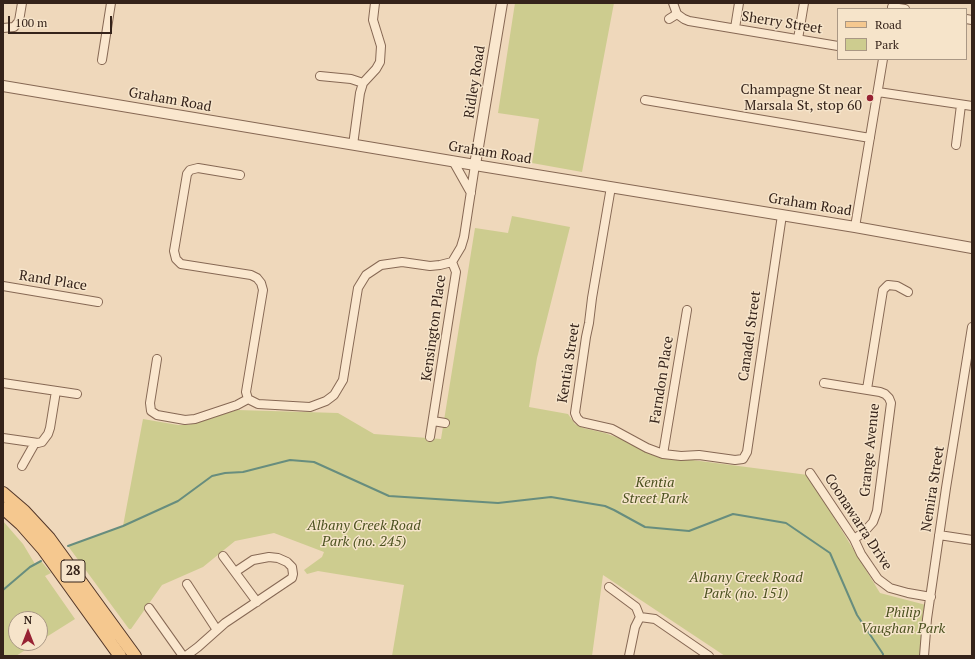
<!DOCTYPE html>
<style>
body{margin:0}
#map{position:relative;width:975px;height:659px;overflow:hidden;background:#efd8bb;font-family:"PT Serif",serif}
canvas{display:block}
.frame{position:absolute;inset:0;border:4px solid #35231a;pointer-events:none}
.legend{position:absolute;left:837px;top:8px;width:130px;height:52px;box-sizing:border-box;background:#f6e4ca;border:1px solid #a99784;margin:0;padding:5px 7px;list-style:none;font-size:12px;color:#35231a}
.legend li{display:flex;align-items:center;gap:8px;height:20px}
.legend b{width:20px;border:1px solid #a99784}
.north{position:absolute;left:8px;top:611px;width:40px;height:40px;box-sizing:border-box;background:#f6e4ca;border:1px solid #a99784;border-radius:50%;rotate:0deg;font-size:11px;font-weight:700;line-height:16px;text-align:center;color:#35231a}
.north::after{content:'';display:block;margin:auto;width:14px;height:18px;background:#972233;clip-path:polygon(50% 0,100% 100%,50% 72%,0 100%)}
.scale{position:absolute;left:8px;top:16px;width:104px;height:18px;box-sizing:border-box;border:2px solid #35231a;border-top:0;padding-left:5px;font-size:12px;line-height:14px;white-space:nowrap;color:#35231a;-webkit-text-stroke:3px #f6e4ca;paint-order:stroke}
</style>
<div id="map">
<canvas width="975" height="659"></canvas>
<div class="frame"></div>
<ul class="legend">
<li><b style="height:5px;background:#f5c88f"></b>Road</li>
<li><b style="height:11px;background:#cdcc8f"></b>Park</li>
</ul>
<div class="north">N</div>
<div class="scale">100 m</div>
</div>
<script>
const ctx = document.querySelector('canvas').getContext('2d');
ctx.lineJoin = 'round';
function fillPath(path, color) {
  ctx.fillStyle = color;
  ctx.fill(path, 'evenodd');
}
function poly(rows) {
  const path = new Path2D();
  for (const r of rows) {
    path.moveTo(r[0], r[1]);
    for (let i = 2; i < r.length; i += 2) path.lineTo(r[i], r[i + 1]);
  }
  return path;
}
function strokePath(path, color, width, dash) {
  ctx.strokeStyle = color;
  ctx.lineWidth = width;
  ctx.lineCap = dash ? 'butt' : 'round';
  ctx.setLineDash(dash || []);
  ctx.stroke(path);
}
function drawText(font, color, halo, rows, align = 'center') {
  ctx.font = font + ' "PT Serif",serif';
  ctx.lineWidth = 3;
  ctx.setLineDash([]);
  ctx.textBaseline = 'middle';
  ctx.strokeStyle = halo;
  ctx.fillStyle = color;
  for (const [text, x, y, turn = 0] of rows) {
    ctx.save();
    ctx.translate(x, y);
    ctx.rotate((+turn || 0) * Math.PI / 180);
    ctx.textAlign = isNaN(turn) ? turn : align;
    if (halo) ctx.strokeText(text, 0, 0);
    ctx.fillText(text, 0, 0);
    ctx.restore();
  }
}
fillPath(poly([
 [515,3,614,3,582,172,532,163,539,119,498,113],
 [512,216,570,227,537,358,529,407,568,414,575,424,583,428,605,433,669,457,808,475,880,593,926,605,921,656,725,656,603,575,592,656,392,656,404,585,318,571,307,574,304,570,322,557,324,552,274,533,235,541,203,567,162,585,131,629,129,629,68,546,123,526,143,419,178,425,188,425,237,410,338,413,374,434,441,439,475,228,508,233],
 [3,521,23,544,35,564,41,561,51,573,45,576,75,619,40,641,40,619,16,619,16,643,36,643,16,656,3,656]
]), '#cdcc8f');
strokePath(poly([
 [68,546,123,526,178,501,212,476,225,473,243,472,290,460,314,462,389,496,498,503,551,497,605,506,614,510,645,527,689,531,733,514,786,523,830,553,857,615,883,654,883,656],
 [3,590,30,567,41,561]
]), '#678d7e', 2);
const minor = poly([
 [673,3,677,14,684,19,689,21,838,46],
 [892,7,905,9],
 [669,19,677,14],
 [966,19,972,20],
 [3,28,14,27,19,21,22,3],
 [735,28,739,3],
 [798,39,804,3],
 [102,60,111,3],
 [320,76,351,79,363,83],
 [878,92,972,106],
 [645,100,870,138],
 [353,145,360,93,363,83,376,69,380,62,381,46,373,20,375,3],
 [956,145,961,105],
 [453,161,471,193],
 [240,175,198,168,190,170,187,174,174,251,176,259,181,264,251,275,257,278,261,283,263,290,246,392,248,399,258,404,310,407,326,401,334,395,343,380,358,288,366,275,381,265,402,262,430,266,440,265,452,262],
 [611,187,592,298,589,323,586,337,575,413,577,418,581,422,612,429,647,448,663,454,681,456,699,455,735,460,743,459,747,452,782,215],
 [855,227,883,59],
 [3,286,98,302],
 [157,359,150,403,151,411,157,415,185,420,195,419,237,405,248,399],
 [3,383,77,394],
 [824,383,880,392,885,394,889,398,891,403,877,511,873,522,864,532,854,539],
 [867,389,883,290,888,285,897,286,908,292],
 [433,421,445,423],
 [430,437,456,272,452,262,461,247,464,237,475,165],
 [3,438,38,443,42,442,48,434,50,428,56,391],
 [663,454,687,310],
 [22,466,35,443],
 [810,473,854,539,861,554,878,579,890,588,908,593,931,597],
 [939,535,972,540],
 [223,556,257,602],
 [187,584,217,630],
 [609,587,636,607,640,617],
 [149,608,183,656],
 [186,656,198,647,225,623,292,578,293,574,292,567,287,562,278,558,269,557,253,560,235,572],
 [629,656,635,627,640,617,655,619,709,656],
 [924,656,927,619,946,488,972,327]
]);
const tertiary = poly([
 [3,86,475,165,855,227,972,248],
 [475,165,502,3]
]);
const primary = poly([
 [3,493,24,511,49,538,135,656],
 [3,508,21,524,43,549,120,656]
]);
strokePath(minor, '#866854', 10);
strokePath(tertiary, '#866854', 12);
strokePath(primary, '#533729', 14);
strokePath(minor, '#fae7ce', 8);
strokePath(tertiary, '#fae7ce', 10);
strokePath(primary, '#f5c88f', 12);
for (const [x, y, r, color] of [
 [870,98,4,"#972233"]
]) {
  const dot = new Path2D();
  dot.arc(x, y, r, 0, 2 * Math.PI);
  ctx.fillStyle = color;
  ctx.fill(dot);
  strokePath(dot, '#f6e4ca', 1.5);
}
for (const [x, y, w] of [
 [73,571,24]
]) {
  const box = new Path2D();
  box.roundRect(x - w / 2, y - 11, w, 22, 3);
  ctx.fillStyle = '#f6e4ca';
  ctx.fill(box);
  strokePath(box, '#35231a', 1);
}
drawText('bold 13px', '#35231a', null, [
 ["28",73,571]
]);
drawText('14px', '#35231a', '#f6e4ca', [
 ["Sherry Street",782,23,9],
 ["Ridley Road",475,82,-81],
 ["Graham Road",170,100,10],
 ["Graham Road",490,153,9],
 ["Graham Road",810,205,9],
 ["Rand Place",53,281,9],
 ["Kensington Place",434,328,-82],
 ["Canadel Street",750,336,-82],
 ["Kentia Street",569,363,-81],
 ["Farndon Place",662,380,-81],
 ["Grange Avenue",870,450,-84],
 ["Nemira Street",933,489,-81],
 ["Coonawarra Drive",858,522,57]
]);
drawText('14px', '#35231a', '#f6e4ca', [
 ["Champagne St near",862,90],
 ["Marsala St, stop 60",862,106]
], 'right');
drawText('italic 14px', '#4c5220', '#f6e4ca', [
 ["Kentia",655,483],
 ["Street Park",655,499],
 ["Albany Creek Road",364,526],
 ["Park (no. 245)",364,542],
 ["Albany Creek Road",746,578],
 ["Park (no. 151)",746,594],
 ["Philip",903,613],
 ["Vaughan Park",903,629]
]);
</script>
